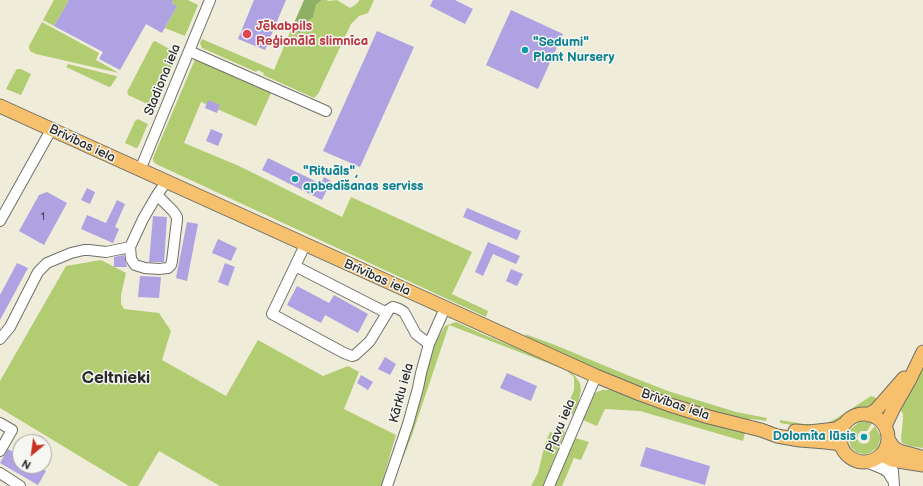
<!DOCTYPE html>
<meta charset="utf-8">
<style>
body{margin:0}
#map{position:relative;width:923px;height:486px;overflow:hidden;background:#efecda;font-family:"Balsamiq Sans",sans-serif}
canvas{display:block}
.north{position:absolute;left:12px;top:434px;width:40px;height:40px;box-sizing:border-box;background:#f6f6f2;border:1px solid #a5a5a2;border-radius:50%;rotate:209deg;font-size:11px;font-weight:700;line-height:16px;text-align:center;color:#2b2b2b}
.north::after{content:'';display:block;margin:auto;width:14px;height:18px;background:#c8321e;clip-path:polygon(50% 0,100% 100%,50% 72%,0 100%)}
</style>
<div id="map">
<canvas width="923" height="486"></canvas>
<div class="north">N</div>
</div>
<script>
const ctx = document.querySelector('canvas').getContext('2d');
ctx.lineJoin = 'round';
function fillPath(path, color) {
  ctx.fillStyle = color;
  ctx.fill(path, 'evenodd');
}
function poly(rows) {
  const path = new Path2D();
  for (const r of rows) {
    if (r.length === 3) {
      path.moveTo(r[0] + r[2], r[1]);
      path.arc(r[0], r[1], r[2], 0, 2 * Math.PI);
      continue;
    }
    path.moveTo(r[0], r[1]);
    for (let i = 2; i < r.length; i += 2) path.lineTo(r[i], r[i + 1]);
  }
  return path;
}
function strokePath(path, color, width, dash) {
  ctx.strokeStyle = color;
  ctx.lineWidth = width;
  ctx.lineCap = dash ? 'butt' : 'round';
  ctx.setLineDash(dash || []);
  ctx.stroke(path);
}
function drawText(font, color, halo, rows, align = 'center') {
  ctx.font = font + ' "Balsamiq Sans",sans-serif';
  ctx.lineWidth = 3;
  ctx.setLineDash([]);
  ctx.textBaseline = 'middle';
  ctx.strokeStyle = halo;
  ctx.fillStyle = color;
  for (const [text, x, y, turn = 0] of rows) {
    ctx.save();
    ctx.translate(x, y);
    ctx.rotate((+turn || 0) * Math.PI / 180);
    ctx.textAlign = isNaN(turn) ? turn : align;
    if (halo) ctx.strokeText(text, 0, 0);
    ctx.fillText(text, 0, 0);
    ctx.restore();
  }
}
fillPath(poly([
 [54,0,69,0,54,26,43,20],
 [173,0,188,0,198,5,185,36,165,28,177,6,172,3],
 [322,0,327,0,329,1,337,0,350,8,355,5,359,1,359,0,374,0,368,13,359,16,351,24,318,94,314,98,263,75,264,73,258,70,256,72,202,48,200,43,202,39,274,70,291,30,299,33,308,21,313,16,316,5],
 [42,22,99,53,96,60,119,73,36,54,30,51,29,48,29,46],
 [155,41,177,53,177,54,154,107,128,95,127,92,153,42],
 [196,57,272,91,256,126,201,102,184,143,239,166,342,217,351,197,472,252,452,294,488,311,486,317,156,164,153,161,153,158],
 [68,64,116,76,117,77,111,86,109,87,66,67],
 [17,69,21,69,31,74,21,95,6,89,15,72],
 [138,119,148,124,138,147,136,148,125,143,135,121],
 [101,260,126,273,121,295,121,304,124,309,159,313,171,331,162,360,226,396,258,340,323,376,348,366,359,372,344,409,396,435,381,486,220,486,159,451,138,486,129,486,0,408,0,381,66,266],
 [456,322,487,336,563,367,569,370,575,376,580,383,581,391,578,403,573,415,565,412,574,390,574,377,566,370,449,325,412,435,399,468,393,486,392,486,404,448,413,426,425,377,435,343,445,326],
 [525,334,555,345,627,375,668,391,736,412,767,418,766,421,752,419,743,420,726,416,692,406,659,395,586,365,527,338],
 [923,368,923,448,910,446,902,443,901,439,903,419,903,414,900,409],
 [602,390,611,390,693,419,745,433,743,441,640,411,605,409,597,426,583,420,595,393],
 [871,396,874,397,881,401,869,407,861,407,853,409,834,423,803,427,780,423,780,420,804,424,825,424,837,418],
 [862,421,872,423,867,431,861,431,858,434,857,439,860,443,865,444,869,442,870,436,869,433,875,426,880,435,880,440,877,448,870,453,866,454,857,453,851,447,848,437,851,429,858,423],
 [558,427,565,432,543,486,531,486,538,473,545,444,550,432,555,434],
 [575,438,589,442,581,460,574,458,562,486,554,486]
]), '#b2cc72');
fillPath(poly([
 [304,0,322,0,316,5,313,17,308,21,307,27,299,33,291,30]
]), '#8db064');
fillPath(poly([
 [69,0,173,0,172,3,177,6,162,33,146,24,120,70,99,59,103,52,54,26],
 [254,0,286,0,265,50,238,39],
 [433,0,455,0,473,9,465,24,430,6],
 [511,10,563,34,538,89,486,65],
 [377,31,414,47,360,167,323,151],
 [208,100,220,105,217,113,205,108],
 [211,129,223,134,218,146,206,141],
 [268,158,321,184,324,177,331,181,322,200,262,170],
 [87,188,95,192,90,204,81,200],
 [47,192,67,203,44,245,19,231,39,195],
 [117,200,125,204,115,227,119,229,113,243,81,229,87,215,106,223],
 [467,208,521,231,517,240,463,217],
 [153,216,167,217,164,262,149,262],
 [187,222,198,224,187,281,176,278],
 [218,239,237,248,231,261,212,253],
 [488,242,520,256,516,264,493,254,483,276,475,272],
 [124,255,127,267,114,267,114,257],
 [17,263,28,268,0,320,0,295],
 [225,263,235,267,228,286,218,282],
 [511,269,523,274,517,286,506,281],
 [140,276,161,277,159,298,138,297],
 [297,286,329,303,334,295,368,314,358,333,325,315,321,323,287,305],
 [385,357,396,364,390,375,378,369],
 [507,373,537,386,531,401,500,388],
 [361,375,373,382,368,390,357,383],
 [646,447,710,466,705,485,640,466],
 [8,449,20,456,20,466,37,466,46,471,38,485,0,463]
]), '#aea2e2');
const minor = poly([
 [189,51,326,111],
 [140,170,210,0],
 [0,221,51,130],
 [130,247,131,259,135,265,145,268,159,269,168,268,171,265,172,261,177,220,177,217,173,211,157,195],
 [295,266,305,245],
 [387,313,295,266,272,314,344,353,352,356,355,355,366,345,370,341,387,313,388,310,393,307,399,309,404,312,416,334,429,344],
 [0,339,10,327,38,272,47,263,71,253,84,250,89,250,106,252,130,247,143,219,157,195,166,182],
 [0,423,12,430,0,451],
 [880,459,888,463,893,471,894,486],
 [866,462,883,469,888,472,892,479],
 [0,473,20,486],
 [387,486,408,424,418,388,421,373,429,344,445,308],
 [549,486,596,376]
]);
const major = poly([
 [0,106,596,376,640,394,670,405,709,417,761,430,777,436,800,440,826,442,841,444],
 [864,438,24],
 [868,415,876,410,904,378],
 [885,426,894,407,910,379,923,352],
 [795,431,809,432,836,429,844,424],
 [888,439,893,447,899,451,921,457],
 [882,455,892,460,923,465]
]);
strokePath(minor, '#706f68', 12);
strokePath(major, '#706f68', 15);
strokePath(minor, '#fff', 10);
strokePath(major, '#f7c06c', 13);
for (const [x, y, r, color] of [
 [247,34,5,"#e0444e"],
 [525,50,4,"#0f9aa8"],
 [295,179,4,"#0f9aa8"],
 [864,437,4,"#0f9aa8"]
]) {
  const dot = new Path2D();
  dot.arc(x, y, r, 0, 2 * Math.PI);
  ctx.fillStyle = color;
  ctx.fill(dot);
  strokePath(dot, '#f6f6f2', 1.5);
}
drawText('11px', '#4c4959', null, [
 ["1",43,217]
]);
drawText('bold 13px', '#be3a42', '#f6f6f2', [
 ["Jēkabpils",256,27],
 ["Reģionālā slimnīca",256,42]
], 'left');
drawText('bold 13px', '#0d838f', '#f6f6f2', [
 ["\"Sedumi\"",533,43],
 ["Plant Nursery",533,58],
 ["\"Rituāls\",",303,172],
 ["apbedīšanas serviss",303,187],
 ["Dolomīta lūsis",856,437,"right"]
], 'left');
drawText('13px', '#2b2b2b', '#f6f6f2', [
 ["Stadiona iela",163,80,-68],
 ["Brīvības iela",82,144,25],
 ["Brīvības iela",377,278,24],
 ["Kārklu iela",402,393,-75],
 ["Brīvības iela",675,405,19],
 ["Pļavu iela",561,426,-67]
]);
drawText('bold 17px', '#2b2b2b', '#f6f6f2', [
 ["Celtnieki",116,379]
]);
</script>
